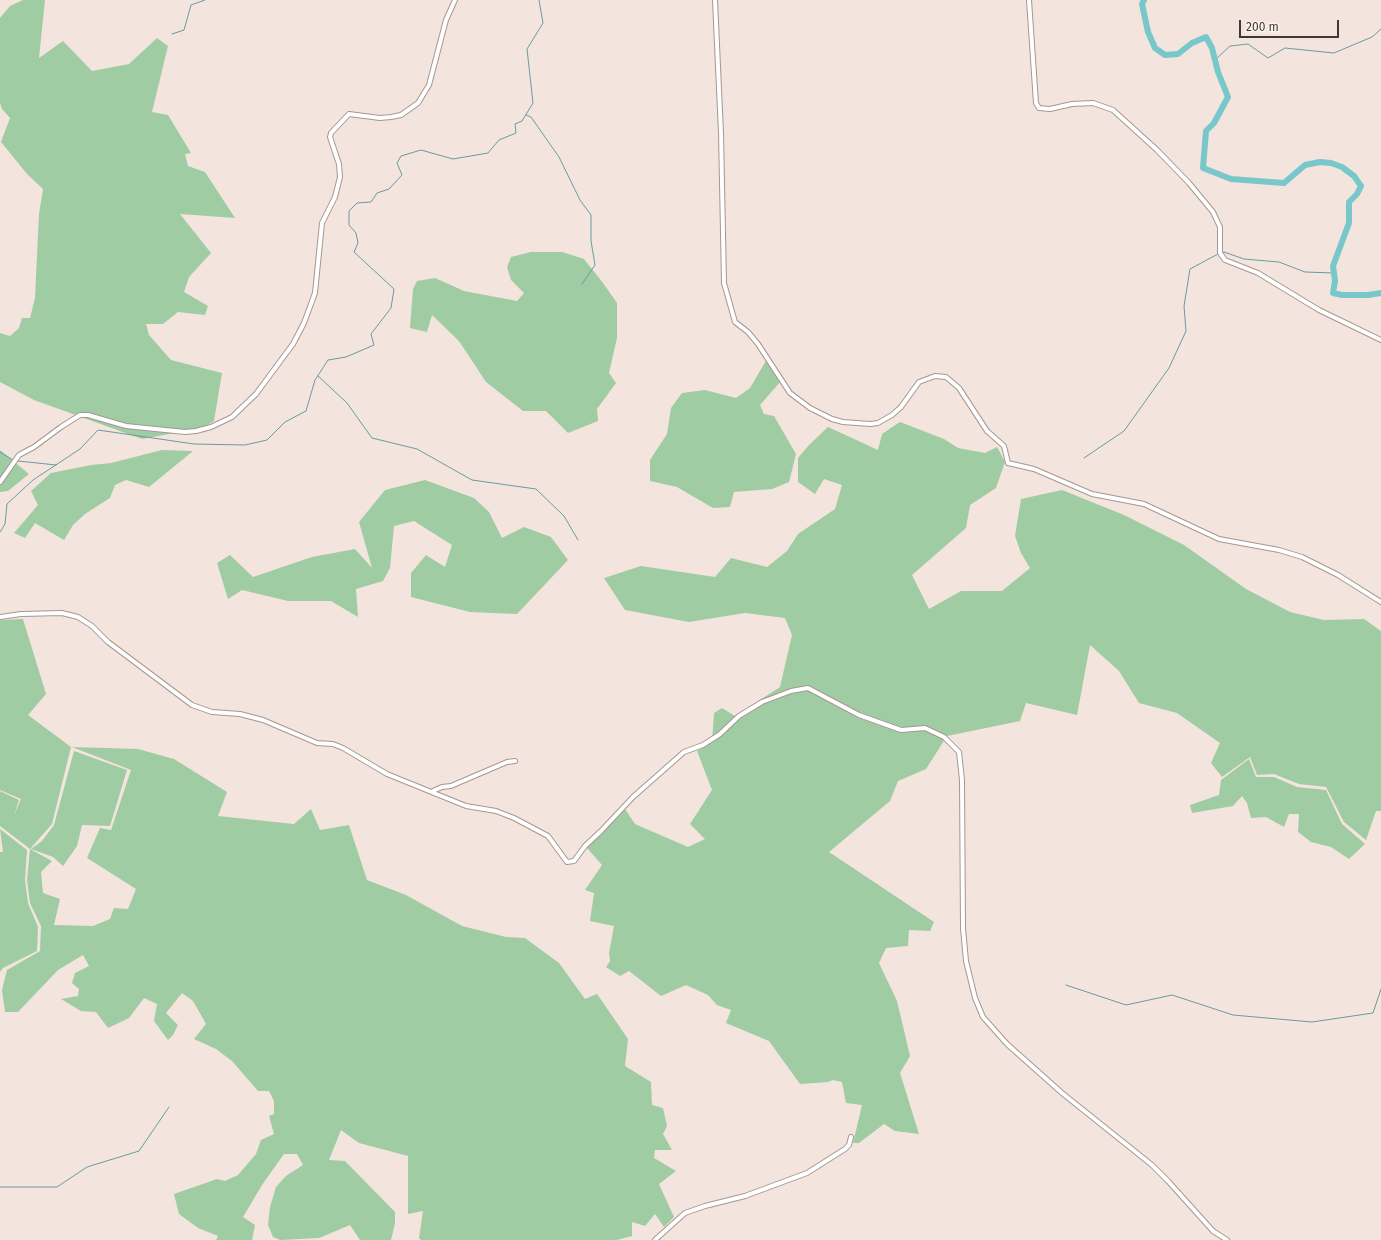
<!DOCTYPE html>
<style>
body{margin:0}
#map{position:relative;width:1381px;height:1240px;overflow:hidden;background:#f4e4de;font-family:"Fira Sans",sans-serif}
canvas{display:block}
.scale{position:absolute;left:1239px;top:20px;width:100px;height:18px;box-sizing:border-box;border:2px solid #3f3936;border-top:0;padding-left:5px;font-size:12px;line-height:14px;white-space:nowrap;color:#3f3936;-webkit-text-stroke:3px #fef2ed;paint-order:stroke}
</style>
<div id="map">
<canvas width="1381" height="1240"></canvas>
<div class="scale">200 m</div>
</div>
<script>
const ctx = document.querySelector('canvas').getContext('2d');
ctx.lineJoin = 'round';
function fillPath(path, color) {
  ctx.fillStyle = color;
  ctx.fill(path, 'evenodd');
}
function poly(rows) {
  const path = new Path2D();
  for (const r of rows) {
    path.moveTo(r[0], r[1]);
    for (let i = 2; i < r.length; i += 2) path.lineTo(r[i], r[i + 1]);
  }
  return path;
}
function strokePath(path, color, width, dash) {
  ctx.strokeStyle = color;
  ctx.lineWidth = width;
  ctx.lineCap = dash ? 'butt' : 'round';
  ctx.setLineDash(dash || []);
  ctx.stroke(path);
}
fillPath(poly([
 [23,0,45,0,39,58,63,41,92,71,129,64,157,38,168,46,152,112,168,115,191,153,185,154,188,166,205,172,235,218,180,214,211,253,189,277,184,292,208,306,205,315,178,312,163,324,146,324,149,335,171,360,222,373,214,421,202,428,142,439,34,400,0,382,0,333,10,336,19,328,22,318,30,318,35,298,39,214,43,189,27,174,1,142,10,118,2,109,0,103,0,18,10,6],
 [531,252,562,252,584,259,603,283,617,303,617,338,609,373,616,383,597,409,598,421,568,433,546,411,523,411,486,382,459,341,432,315,427,332,410,328,413,289,417,281,435,278,464,291,517,301,524,293,511,280,507,267,511,257],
 [767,359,781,381,760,405,764,414,774,416,796,454,789,482,772,489,734,492,730,507,713,508,677,487,650,481,650,460,667,434,671,408,682,393,705,390,736,398,750,388],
 [900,422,944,439,958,448,985,453,997,447,1005,462,996,488,970,505,966,528,912,575,929,609,961,591,1002,591,1030,568,1021,553,1015,536,1021,499,1062,490,1124,515,1184,545,1246,589,1290,612,1324,620,1364,619,1381,631,1381,811,1376,811,1366,840,1344,822,1326,787,1299,784,1274,774,1257,775,1250,757,1222,777,1211,763,1220,743,1177,713,1139,703,1119,671,1090,645,1077,715,1026,703,1020,721,947,736,926,769,898,781,890,801,829,852,934,922,930,931,909,930,908,946,886,948,879,963,897,1001,910,1056,900,1073,919,1134,895,1131,884,1124,859,1143,853,1143,862,1105,846,1103,842,1082,833,1080,828,1082,800,1084,769,1041,726,1023,731,1010,717,1005,708,995,686,985,661,996,629,971,620,976,606,967,610,961,609,953,614,926,590,921,594,893,585,890,602,865,587,848,625,809,635,824,688,847,705,839,690,824,712,790,697,751,712,742,714,713,722,708,735,716,780,687,792,635,785,618,745,613,689,622,625,610,604,578,641,566,715,577,731,558,767,567,787,551,798,534,835,509,842,485,824,479,815,494,798,482,798,458,809,445,828,427,878,450,882,434],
 [0,450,29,474,8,491,0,492],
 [162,450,193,451,149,487,126,480,115,485,110,498,85,514,73,525,64,540,35,523,25,538,14,533,38,505,31,491,51,473,91,465,111,463],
 [425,480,474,498,489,512,502,538,524,527,551,537,568,560,517,614,470,612,411,597,411,573,426,555,445,567,452,545,414,521,394,526,390,568,383,581,356,589,358,617,331,601,288,601,242,590,228,599,217,563,230,555,253,577,312,557,355,549,372,568,359,522,385,490],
 [23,619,46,694,28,715,71,747,52,824,30,849,0,826,0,791,19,800,14,815,21,799,0,790,0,620],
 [72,747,138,749,174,759,227,792,218,816,294,824,311,809,320,830,349,825,367,880,406,895,462,926,506,937,525,938,559,963,585,999,597,994,628,1039,625,1066,651,1082,652,1105,663,1108,667,1126,663,1134,672,1150,655,1150,654,1158,676,1171,659,1184,674,1217,664,1227,655,1214,645,1226,632,1222,632,1236,617,1240,421,1240,419,1238,423,1211,408,1214,408,1156,359,1143,341,1130,329,1160,345,1161,395,1212,395,1223,391,1240,360,1240,350,1225,319,1238,280,1240,273,1237,268,1225,270,1207,276,1187,286,1176,303,1165,297,1154,284,1154,262,1185,243,1217,255,1225,252,1240,216,1240,218,1236,198,1228,179,1214,174,1194,217,1179,225,1181,238,1175,256,1154,261,1140,274,1134,269,1116,274,1114,274,1101,269,1091,258,1091,232,1061,216,1049,194,1039,206,1024,193,1001,182,993,166,1013,178,1025,173,1035,168,1040,154,1021,157,1004,144,998,129,1018,108,1028,96,1012,81,1011,61,999,78,996,79,989,72,983,75,973,89,966,83,955,58,970,18,1012,5,1012,2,990,7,970,40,951,41,926,30,903,27,880,30,849,52,861,41,872,43,893,60,899,54,925,93,926,110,919,114,908,128,909,136,889,87,858,100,828,111,830,131,770],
 [74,751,127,770,110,826,82,825,77,846,63,866,53,857,31,849,42,841,54,825],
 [1249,759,1256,777,1274,777,1297,787,1326,790,1342,824,1365,844,1349,859,1331,847,1311,842,1298,832,1299,814,1289,814,1284,827,1266,817,1251,818,1247,803,1242,796,1233,806,1192,813,1190,805,1219,795,1221,780],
 [0,829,27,850,25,880,28,903,38,927,37,951,3,968,0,972,0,852,3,852]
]), '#9fcca3');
strokePath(poly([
 [172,34,184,30,191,5,205,0],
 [1215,60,1230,46,1248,44,1268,58,1285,48,1334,53,1372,37,1381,29],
 [526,115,531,117,559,157,580,200,591,215,591,241,595,265,582,284],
 [1221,253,1224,252,1244,259,1279,262,1305,272,1334,273],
 [318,376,347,403,372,438,417,449,472,480,536,489,564,516,578,540],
 [0,452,13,460],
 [1084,458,1124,431,1169,368,1186,331,1184,306,1190,269,1218,254],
 [18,461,56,465],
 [0,532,5,524,7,504,33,480,80,449,98,430,194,444,245,445,267,440,285,422,306,411,315,380,328,360,346,357,374,345,371,334,391,308,394,289,354,252,358,243,356,233,349,225,349,211,357,203,371,202,377,193,389,189,402,175,397,163,401,156,421,150,453,159,488,153,499,140,516,133,515,124,522,121,533,103,527,49,543,23,539,0],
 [1066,985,1126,1005,1172,995,1233,1015,1312,1022,1373,1013,1381,989],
 [0,1187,57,1187,87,1167,139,1151,169,1107]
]), '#679c9e', 1);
strokePath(poly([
 [1144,0,1142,4,1148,32,1155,48,1165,55,1178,54,1192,43,1206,37,1212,48,1218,72,1228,97,1214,123,1206,131,1203,168,1231,179,1284,183,1305,165,1320,162,1331,163,1342,167,1354,176,1361,186,1357,194,1349,202,1349,223,1333,266,1335,281,1333,293,1342,295,1368,295,1381,293]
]), '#78c7ca', 6);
const minor = poly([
 [715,0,721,133,724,283,735,322,748,332,758,344,790,393,810,408,832,419,843,422,870,424,878,423,892,415,901,407,919,382,935,376,946,377,959,388,987,431,1004,446,1008,463,1034,469,1092,494,1144,504,1219,539,1279,550,1302,557,1338,575,1381,602],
 [1029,0,1036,103,1039,108,1050,109,1072,104,1093,103,1113,110,1157,150,1189,183,1213,212,1220,227,1220,253,1225,260,1258,273,1319,310,1381,340],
 [0,482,19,455,34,447,61,427,80,415,88,415,126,426,185,432,196,431,211,427,232,417,256,394,293,344,304,323,315,293,322,223,335,197,340,177,339,164,330,137,331,133,349,114,380,118,391,117,401,115,418,103,429,85,446,20,455,0],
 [0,617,21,614,62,613,78,617,92,626,108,642,192,705,212,712,240,714,263,720,317,743,333,744,343,748,387,774,466,806,496,811,514,818,548,836,567,862,574,861,585,846,601,831,633,797,684,752,703,745,720,734,739,716,762,702,791,691,808,688,859,715,901,730,925,728,944,737,959,752,962,780,963,928,966,961,975,998,983,1017,1007,1044,1062,1093,1152,1165,1168,1181,1213,1231,1227,1240],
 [433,791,442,787,451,786,507,762,515,761],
 [655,1240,685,1213,705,1206,745,1196,807,1173,845,1149,849,1145,851,1137]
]);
strokePath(minor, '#a69792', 6);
strokePath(minor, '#fff', 4);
</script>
